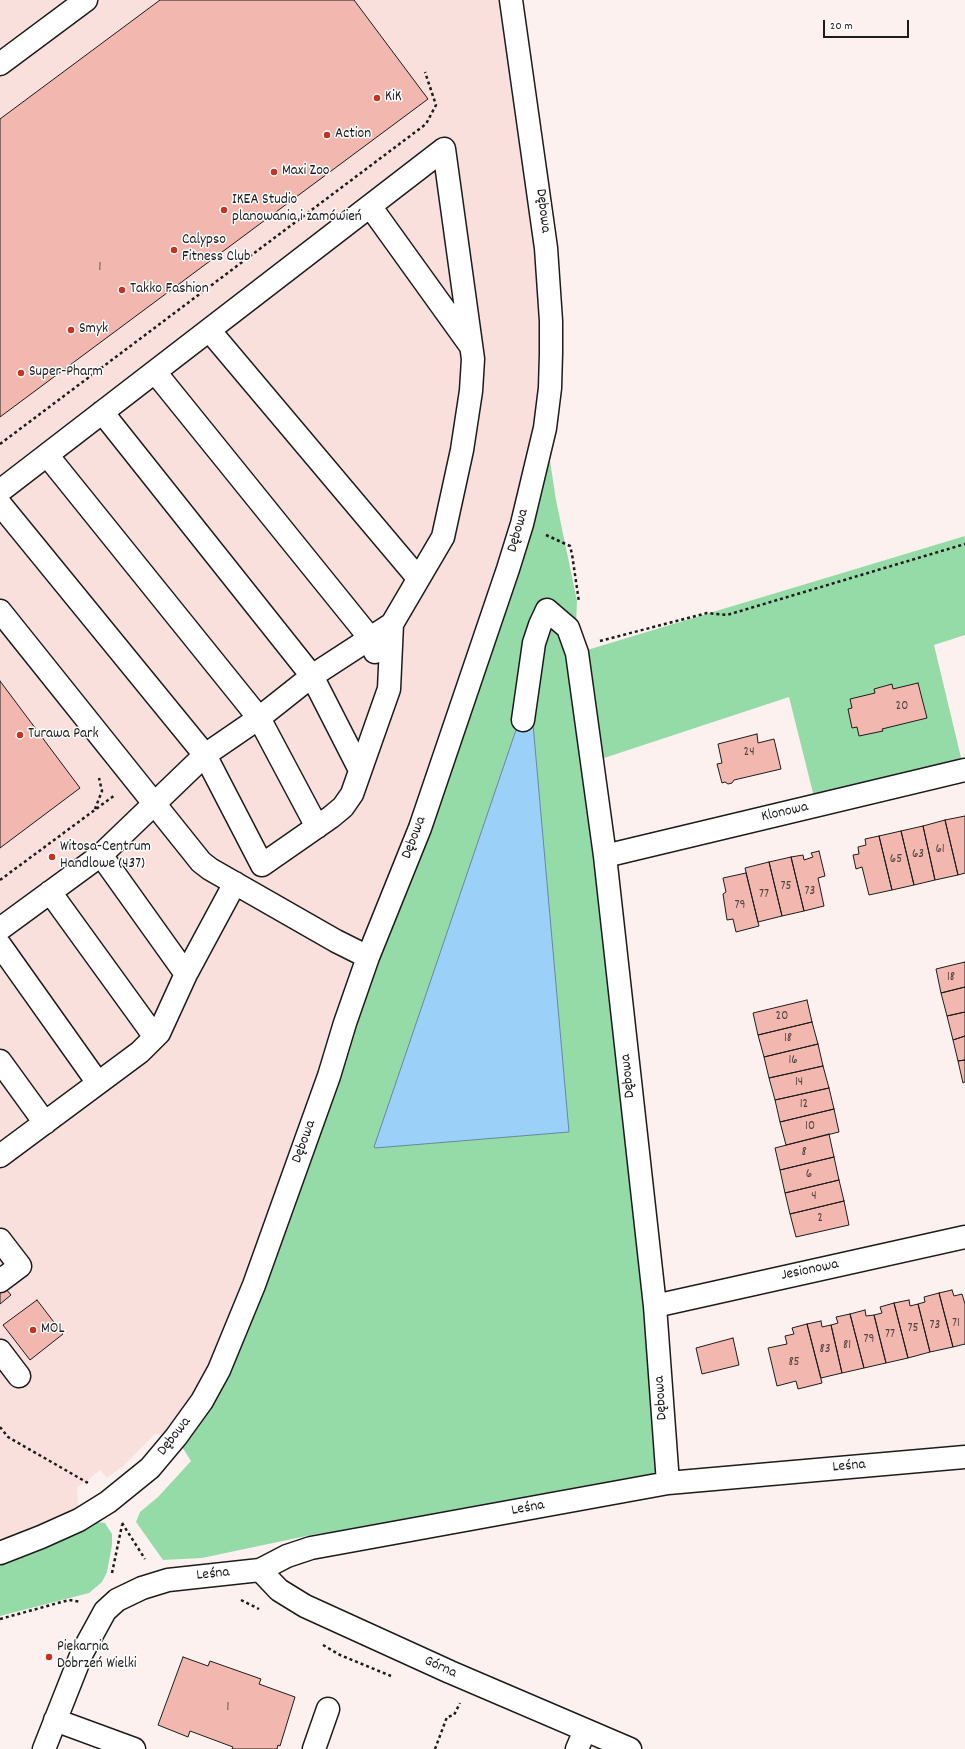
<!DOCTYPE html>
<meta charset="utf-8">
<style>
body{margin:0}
#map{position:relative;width:965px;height:1749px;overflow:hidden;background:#fcf1ef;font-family:Dekko,sans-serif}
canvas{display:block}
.scale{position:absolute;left:823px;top:20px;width:86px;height:18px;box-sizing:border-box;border:2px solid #1c1c1c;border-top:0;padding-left:5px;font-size:12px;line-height:14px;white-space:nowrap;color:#1c1c1c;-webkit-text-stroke:3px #fff;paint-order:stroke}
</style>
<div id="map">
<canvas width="965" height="1749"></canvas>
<div class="scale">20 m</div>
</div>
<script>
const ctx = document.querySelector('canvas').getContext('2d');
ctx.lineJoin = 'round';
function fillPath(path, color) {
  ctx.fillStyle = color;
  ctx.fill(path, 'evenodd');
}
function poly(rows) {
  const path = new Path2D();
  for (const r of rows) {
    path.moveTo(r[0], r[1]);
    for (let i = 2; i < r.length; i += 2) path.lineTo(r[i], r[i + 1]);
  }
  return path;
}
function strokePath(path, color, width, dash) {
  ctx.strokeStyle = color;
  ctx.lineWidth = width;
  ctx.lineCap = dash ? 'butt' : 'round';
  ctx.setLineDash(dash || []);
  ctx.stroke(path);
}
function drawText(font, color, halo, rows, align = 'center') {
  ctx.font = font + ' Dekko,sans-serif';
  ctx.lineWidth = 3;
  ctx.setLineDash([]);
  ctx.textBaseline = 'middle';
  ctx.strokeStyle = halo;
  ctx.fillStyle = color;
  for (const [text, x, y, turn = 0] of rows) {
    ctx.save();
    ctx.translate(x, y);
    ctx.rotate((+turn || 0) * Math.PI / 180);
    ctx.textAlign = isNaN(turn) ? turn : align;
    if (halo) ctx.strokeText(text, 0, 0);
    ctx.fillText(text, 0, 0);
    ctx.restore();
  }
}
fillPath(poly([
 [0,0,511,0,539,186,545,428,254,1285,176,1437,155,1434,123,1466,107,1478,100,1470,87,1481,77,1487,79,1520,0,1553]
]), '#f9e0dc');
fillPath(poly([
 [545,428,556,500,577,601,575,647,577,653,965,536,965,635,934,645,964,770,816,805,789,697,592,762,668,1483,311,1535,202,1558,163,1560,136,1522,140,1512,158,1497,191,1461,176,1437,254,1285],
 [79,1520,105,1523,112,1534,112,1545,107,1572,102,1582,89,1593,0,1616,0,1553]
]), '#95dba8');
const water = poly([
 [525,722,533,724,569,1132,375,1148,374,1147,517,727,525,722]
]);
fillPath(water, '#9bd0f9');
strokePath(water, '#6888a1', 1);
const building = poly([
 [160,0,354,0,428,99,0,417,0,119,160,0],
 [0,681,80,788,0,848,0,681],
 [918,683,927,718,882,729,883,731,859,736,857,727,852,728,848,709,852,708,850,699,875,693,874,689,892,684,893,689,918,683],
 [757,734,758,743,774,739,781,769,734,780,732,783,728,784,725,782,722,783,717,764,722,763,718,744,757,734],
 [965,816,965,873,958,875,945,820,965,816],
 [945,820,958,875,935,880,923,826,945,820],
 [923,826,935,880,914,885,901,831,923,826],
 [901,831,914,885,892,890,879,836,901,831],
 [879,836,892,890,869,895,862,867,856,869,853,855,859,854,858,847,866,845,865,839,879,836],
 [819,851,825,876,818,878,824,906,804,911,791,857,803,855,804,860,813,857,811,853,819,851],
 [791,857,804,911,782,916,769,862,791,857],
 [769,862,782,916,758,922,745,868,769,862],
 [746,873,759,926,736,932,733,919,727,920,723,894,726,892,723,878,746,873],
 [965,962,965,987,941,993,936,969,965,962],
 [965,987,965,1012,947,1016,941,993,965,987],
 [807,1000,812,1022,758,1035,753,1013,807,1000],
 [965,1012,965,1036,953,1040,947,1016,965,1012],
 [812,1022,818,1044,764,1057,758,1035,812,1022],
 [965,1036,965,1060,958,1061,953,1040,965,1036],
 [818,1044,823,1066,769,1078,764,1057,818,1044],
 [965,1060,965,1082,963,1083,958,1061,965,1060],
 [823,1066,829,1088,775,1100,769,1078,823,1066],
 [829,1088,834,1109,780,1122,775,1100,829,1088],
 [834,1109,839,1132,786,1145,780,1122,834,1109],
 [829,1134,834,1157,780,1170,775,1148,829,1134],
 [834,1157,839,1180,785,1193,780,1170,834,1157],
 [839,1180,844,1201,790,1214,785,1193,839,1180],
 [844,1201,849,1225,796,1237,790,1214,844,1201],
 [0,1282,11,1295,0,1304,0,1282],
 [952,1290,954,1296,962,1294,965,1304,965,1344,953,1347,939,1293,952,1290],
 [939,1293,953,1347,930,1352,918,1304,925,1302,924,1297,939,1293],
 [37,1300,63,1334,30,1360,3,1325,37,1300],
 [909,1300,910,1306,918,1304,930,1352,908,1358,894,1303,909,1300],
 [894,1303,908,1358,886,1363,874,1315,882,1313,880,1307,894,1303],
 [865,1310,866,1316,874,1315,886,1363,864,1368,850,1314,865,1310],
 [850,1314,864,1368,842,1373,831,1325,838,1323,836,1317,850,1314],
 [821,1321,822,1327,831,1325,842,1373,821,1378,807,1324,821,1321],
 [807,1324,822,1383,798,1389,796,1381,777,1386,768,1348,787,1344,785,1336,794,1334,792,1328,807,1324],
 [733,1338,739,1365,702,1374,696,1348,733,1338],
 [183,1657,208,1666,210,1661,261,1679,259,1684,295,1697,280,1746,278,1745,277,1749,232,1749,233,1747,190,1731,188,1737,158,1725,183,1657]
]);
fillPath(building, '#f2b7ae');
strokePath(building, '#1c1c1c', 1);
const minor = poly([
 [0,64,86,0],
 [370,206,470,345],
 [209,330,418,578],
 [155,372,370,638,375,652],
 [102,412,312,676,360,770],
 [47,455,259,718,317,827],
 [0,491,444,149,473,359,471,391,462,450,443,537,392,624,389,689,352,794,343,807,331,817,262,865,205,755,101,855,0,929],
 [0,504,205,755,259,718,312,676,392,624],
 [0,611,201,862,210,869,336,941,368,957],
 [523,720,534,643,540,625,547,610,568,628,577,653,605,856,655,1306,668,1483],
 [101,855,186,974],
 [605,856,965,770],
 [50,892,155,1037],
 [0,945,98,1083],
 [0,1061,45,1123],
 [0,1156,140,1052,159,1033,186,974,235,883],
 [0,1240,20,1266,0,1281],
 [655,1306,965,1237],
 [0,1351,19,1376],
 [0,1553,41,1537,79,1520,108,1502,150,1468,176,1437,202,1401,219,1370,254,1285,329,1076,345,1023,368,957,420,828,508,569,522,524,545,428,550,388,551,353,551,321,546,248,511,0],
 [260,1570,279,1590,305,1606,450,1672,630,1749],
 [55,1720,134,1749],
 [44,1749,82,1653,105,1611,117,1600,142,1588,168,1580,260,1570,287,1556,311,1548,668,1483,965,1457],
 [314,1749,328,1709],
 [577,1749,585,1730]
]);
strokePath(minor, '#1c1c1c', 25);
strokePath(poly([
 [0,444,426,124,436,105,425,72],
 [546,535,570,546,572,554,579,602],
 [600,641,707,613,727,615,965,544],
 [95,809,102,791,99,778],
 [0,880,115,795],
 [0,1427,8,1437,88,1483],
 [122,1523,145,1559],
 [112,1573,122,1525],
 [241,1600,259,1609],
 [0,1619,69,1600,81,1602],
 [323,1645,340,1655,391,1676],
 [435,1749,447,1717,454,1715,460,1703]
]), '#1c1c1c', 2.5, [3, 3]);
strokePath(minor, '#fff', 22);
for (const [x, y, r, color] of [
 [377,98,4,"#c8321e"],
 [327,135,4,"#c8321e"],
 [274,172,4,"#c8321e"],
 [224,210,4,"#c8321e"],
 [174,250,4,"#c8321e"],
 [122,290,4,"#c8321e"],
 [71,330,4,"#c8321e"],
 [21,373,4,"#c8321e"],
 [20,735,4,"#c8321e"],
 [52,857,4,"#c8321e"],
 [33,1330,4,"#c8321e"],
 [49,1657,4,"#c8321e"]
]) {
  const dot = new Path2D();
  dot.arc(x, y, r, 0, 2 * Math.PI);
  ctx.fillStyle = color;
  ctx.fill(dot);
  strokePath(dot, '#fff', 1.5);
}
drawText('13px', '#524340', null, [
 ["1",100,268],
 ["20",902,707],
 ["24",749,753],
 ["61",940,850],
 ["63",918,855],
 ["65",896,860],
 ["75",786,887],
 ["73",810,892],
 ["77",764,895],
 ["79",740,906],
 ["18",951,978],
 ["20",782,1017],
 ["18",788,1039],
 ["16",793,1061],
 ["14",799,1083],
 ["12",804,1105],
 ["10",810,1127],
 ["8",804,1153],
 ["6",809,1175],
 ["4",814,1197],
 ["2",820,1219],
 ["71",956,1324],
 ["73",935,1326],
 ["75",913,1329],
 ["77",890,1335],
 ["79",869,1340],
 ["81",847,1346],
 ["83",825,1350],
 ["85",794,1363],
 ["1",228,1708]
]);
drawText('15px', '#1c1c1c', '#fff', [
 ["KiK",385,98],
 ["Action",335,135],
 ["Maxi Zoo",282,172],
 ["IKEA Studio",232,201],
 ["planowania i zamówień",232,218],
 ["Calypso",182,241],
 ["Fitness Club",182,258],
 ["Takko Fashion",130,290],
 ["Smyk",79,330],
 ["Super-Pharm",29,373],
 ["Turawa Park",28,735],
 ["Witosa-Centrum",60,848],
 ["Handlowe (437)",60,865],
 ["MOL",41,1330],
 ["Piekarnia",57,1648],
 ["Dobrzeń Wielki",57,1665]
], 'left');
drawText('15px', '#1c1c1c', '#fff', [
 ["Dębowa",542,211,83],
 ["Dębowa",519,531,-74],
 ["Klonowa",785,813,-13],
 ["Dębowa",415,838,-69],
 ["Dębowa",629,1076,-96],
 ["Dębowa",305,1142,-70],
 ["Jesionowa",810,1271,-12],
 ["Dębowa",662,1398,-94],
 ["Dębowa",175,1437,-52],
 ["Leśna",849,1467,-5],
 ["Leśna",528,1509,-10],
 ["Leśna",213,1575,-6],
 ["Górna",440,1668,24]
]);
</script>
